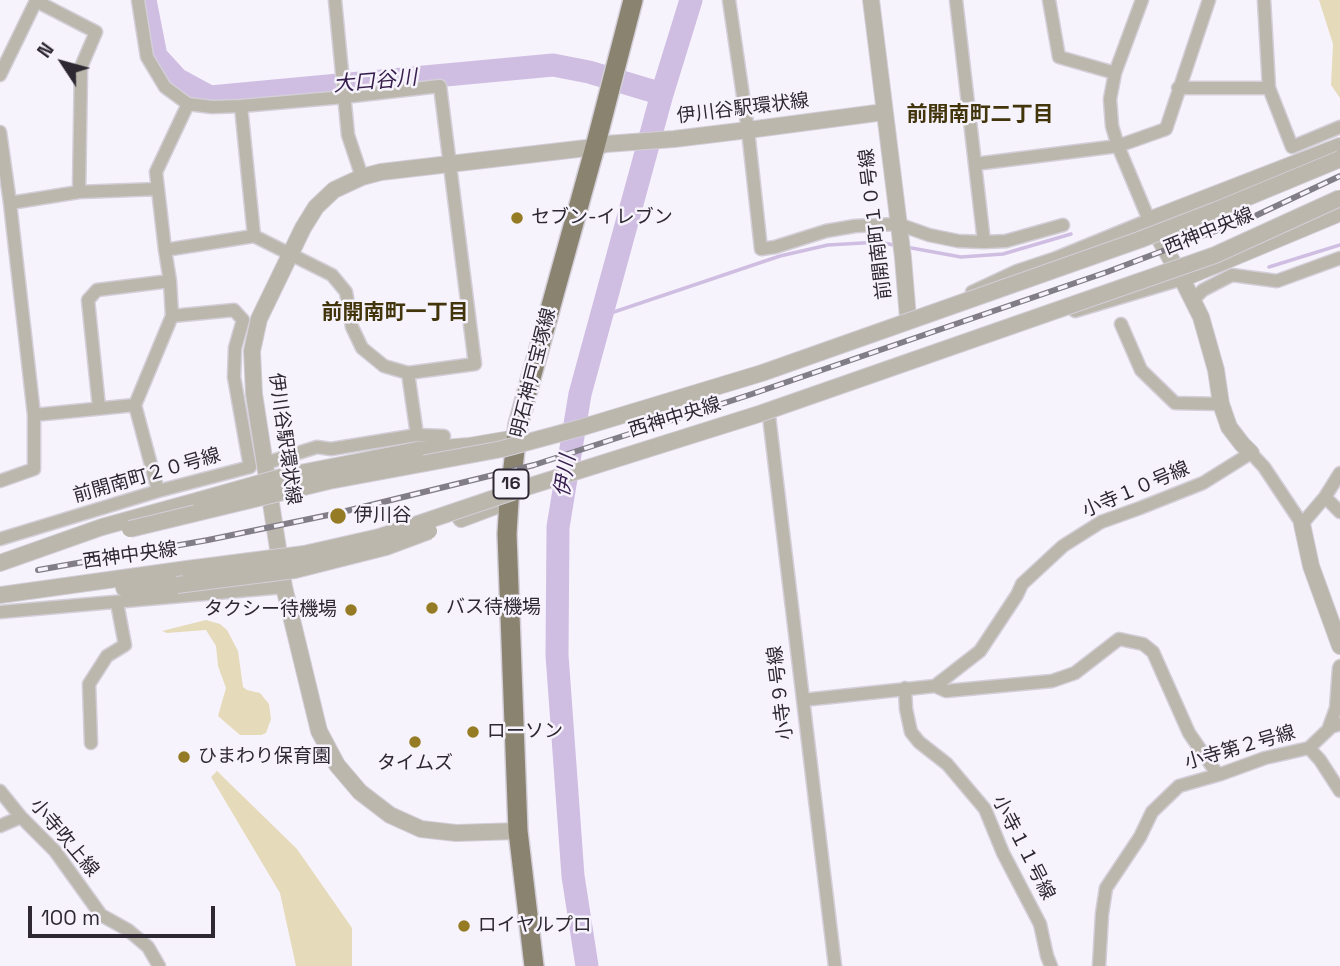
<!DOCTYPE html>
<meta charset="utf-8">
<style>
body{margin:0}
#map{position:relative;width:1340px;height:966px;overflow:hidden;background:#f7f3fd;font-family:"Space Grotesk",sans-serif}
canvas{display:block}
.north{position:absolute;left:28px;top:28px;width:70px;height:70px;-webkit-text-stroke:5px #f7f3fd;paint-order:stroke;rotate:306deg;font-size:19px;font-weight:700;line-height:28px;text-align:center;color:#2d2831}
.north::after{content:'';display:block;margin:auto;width:24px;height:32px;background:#2d2831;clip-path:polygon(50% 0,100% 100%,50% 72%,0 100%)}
.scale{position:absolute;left:28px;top:906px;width:187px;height:32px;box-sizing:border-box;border:4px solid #2d2831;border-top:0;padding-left:9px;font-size:21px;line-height:24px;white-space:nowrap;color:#2d2831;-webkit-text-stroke:5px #f7f3fd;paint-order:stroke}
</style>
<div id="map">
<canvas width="1340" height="966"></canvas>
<div class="north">N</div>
<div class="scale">100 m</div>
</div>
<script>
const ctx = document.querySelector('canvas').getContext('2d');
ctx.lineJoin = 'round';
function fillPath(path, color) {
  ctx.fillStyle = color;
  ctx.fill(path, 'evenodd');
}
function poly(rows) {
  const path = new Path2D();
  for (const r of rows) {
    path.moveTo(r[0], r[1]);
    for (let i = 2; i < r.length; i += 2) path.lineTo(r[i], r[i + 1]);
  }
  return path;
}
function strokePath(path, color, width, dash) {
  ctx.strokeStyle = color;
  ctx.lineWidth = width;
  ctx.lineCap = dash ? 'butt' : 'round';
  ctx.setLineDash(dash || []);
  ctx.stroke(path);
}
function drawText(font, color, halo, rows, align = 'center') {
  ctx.font = font + ' "Space Grotesk","Noto Sans JP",sans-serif';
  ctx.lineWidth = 5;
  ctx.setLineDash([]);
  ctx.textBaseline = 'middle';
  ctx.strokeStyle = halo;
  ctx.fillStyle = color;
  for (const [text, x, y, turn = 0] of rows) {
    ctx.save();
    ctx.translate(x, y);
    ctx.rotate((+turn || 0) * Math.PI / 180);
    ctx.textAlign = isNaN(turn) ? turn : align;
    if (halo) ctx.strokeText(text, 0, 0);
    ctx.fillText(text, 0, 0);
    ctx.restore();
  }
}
fillPath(poly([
 [1319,0,1340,0,1340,98,1331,85,1333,44],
 [206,620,220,624,227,630,238,651,243,687,247,690,260,693,269,704,271,719,266,733,261,735,240,735,218,716,226,688,218,666,216,646,206,630,167,633,162,631],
 [217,771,297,849,352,928,352,966,296,966,280,893,211,777]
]), '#e5dab9');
strokePath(poly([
 [906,247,961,257,1003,254,1071,234],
 [1269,267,1340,245],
 [602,316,780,256,828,245,880,242,898,246]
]), '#cfbee2', 3.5);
strokePath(poly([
 [145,0,156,56,177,79,210,97,553,65,589,72,662,94],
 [587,966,573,876,557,655,558,527,580,394,662,94,691,0]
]), '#cfbee2', 23);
const minor = poly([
 [138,0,147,57,165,87,188,104,212,107,241,106],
 [335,0,348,135,362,177],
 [729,0,748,130,761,249,775,247,826,231,855,226,898,224,929,235,958,241,984,242,1006,241,1063,225],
 [956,0,984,242],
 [1049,0,1059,57,1115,73],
 [1264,0,1269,88,1292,147,1340,127],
 [0,75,36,1,96,32,81,67,79,192],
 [1178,88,1269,88],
 [0,132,10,203,34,415,34,469,0,481],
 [975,164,1118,146,1166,129,1209,0],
 [10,203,79,192,158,189],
 [165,250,254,236,332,275,346,292,352,327,362,348,384,366,408,373,475,364,440,86,344,97,241,106,254,236],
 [972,292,1017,271,1056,258,1149,220,1118,146,1112,126,1110,99,1115,73,1142,0],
 [1193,300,1203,290,1232,275,1277,281,1340,258],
 [1075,311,1182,279],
 [1121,324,1141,370,1175,403,1221,404],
 [99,407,88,300,97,290,170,281],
 [34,415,135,405],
 [769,416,835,966],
 [417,435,444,436],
 [266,463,317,447,331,449,417,435,408,373],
 [158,491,135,405,172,316,170,281,165,250,156,172,188,104],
 [1325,497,1340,512],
 [0,539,158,491,250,467,234,377,235,348,243,320,234,310,172,316],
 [0,612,284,587],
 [935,686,946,691,1052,681,1075,673,1119,639,1143,644,1153,652,1189,733,1218,775],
 [905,688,906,709,911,732,919,742,947,764,985,809,1003,853,1040,924,1047,956,1051,966],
 [803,700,935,686,980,651,1017,595,1022,584,1063,546,1101,522,1140,508,1203,483,1251,453,1264,467,1302,524,1325,497,1340,473],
 [1328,730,1336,708,1339,668,1340,666],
 [91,743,89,684,107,656,125,645,117,603],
 [1309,748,1320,760,1340,791],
 [0,791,21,817,55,851,101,915,128,930,148,947,159,966],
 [0,826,21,817],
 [1099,966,1102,914,1106,888,1140,837,1152,812,1179,786,1221,774,1265,758,1309,748,1331,727,1340,724]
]);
const tertiary = poly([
 [871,0,903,258,908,318],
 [1182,279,1340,213],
 [417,450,469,446,516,438],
 [1251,453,1242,444,1229,427,1221,404,1216,370,1201,317,1182,279,1149,220,1340,146],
 [461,519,509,501],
 [1302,524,1311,566,1340,646],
 [0,563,102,527,200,500],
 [124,588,177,585],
 [0,595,187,569],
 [518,831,456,833,421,829,390,815,360,792,337,765,319,731,284,587,254,394,252,351,259,319,303,228,316,207,334,190,362,177,381,172,595,147,606,144,674,139,748,130,884,112]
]);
const primary = poly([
 [534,966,518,831,507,534,509,501,518,425,595,147,633,0]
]);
strokePath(minor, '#d3ced8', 15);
strokePath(tertiary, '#d3ced8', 18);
strokePath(primary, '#d3ced8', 22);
strokePath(minor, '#bbb7ac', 12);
strokePath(tertiary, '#bbb7ac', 16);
strokePath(primary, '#8a8370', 19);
const rail = poly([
 [38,570,208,540,338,513,534,465,752,394,1107,272,1255,216,1340,176]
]);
strokePath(rail, '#827e87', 6);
strokePath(rail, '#f7f3fd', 3.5, [10]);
const tertiaryBridge = poly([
 [200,500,285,476,417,450],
 [130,529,329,481,502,449,580,428,762,373,1139,240,1217,210,1340,159],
 [187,569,304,554,379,537,527,487,759,414,1215,255,1340,198],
 [177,585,295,570,386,547,429,531]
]);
strokePath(tertiaryBridge, '#d3ced8', 18, []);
strokePath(tertiaryBridge, '#bbb7ac', 16);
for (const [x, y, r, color] of [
 [517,218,7,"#957b23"],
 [338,516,9,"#957b23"],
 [432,608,7,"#957b23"],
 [351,610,7,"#957b23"],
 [473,732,7,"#957b23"],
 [415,742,7,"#957b23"],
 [184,757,7,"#957b23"],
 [464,926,7,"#957b23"]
]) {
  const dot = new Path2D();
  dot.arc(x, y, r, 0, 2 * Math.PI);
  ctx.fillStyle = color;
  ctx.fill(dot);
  strokePath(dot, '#f7f3fd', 2.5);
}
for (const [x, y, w] of [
 [511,484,35]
]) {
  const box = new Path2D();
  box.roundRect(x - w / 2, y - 14.5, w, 29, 5);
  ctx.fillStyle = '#f7f3fd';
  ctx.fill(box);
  strokePath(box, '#2d2831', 2);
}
drawText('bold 18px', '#2d2831', null, [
 ["16",511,484]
]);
drawText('19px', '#2d2831', '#f7f3fd', [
 ["伊川谷駅環状線",743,109,-7],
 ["前開南町１０号線",876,224,-97],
 ["西神中央線",1209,232,-22],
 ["明石神戸宝塚線",534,373,-76],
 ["西神中央線",675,418,-17],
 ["伊川谷駅環状線",284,439,82],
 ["前開南町２０号線",147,476,-16],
 ["小寺１０号線",1136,490,-23],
 ["西神中央線",130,556,-8],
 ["小寺９号線",781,693,-97],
 ["小寺第２号線",1240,748,-16],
 ["小寺吹上線",64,838,50],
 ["小寺１１号線",1023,848,63]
]);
drawText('19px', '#2d2831', '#f7f3fd', [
 ["セブン-イレブン",531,218],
 ["伊川谷",354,516],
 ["バス待機場",446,608],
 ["タクシー待機場",337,610,"right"],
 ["ローソン",487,732],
 ["ひまわり保育園",198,757],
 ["タイムズ",415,764,"center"],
 ["ロイヤルプロ",478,926]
], 'left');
drawText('italic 21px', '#371f4d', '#f7f3fd', [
 ["大口谷川",375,82,-5],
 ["伊川",566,476,-81]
]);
drawText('bold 21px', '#42350b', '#f7f3fd', [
 ["前開南町二丁目",980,115],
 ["前開南町一丁目",395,313]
]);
</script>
